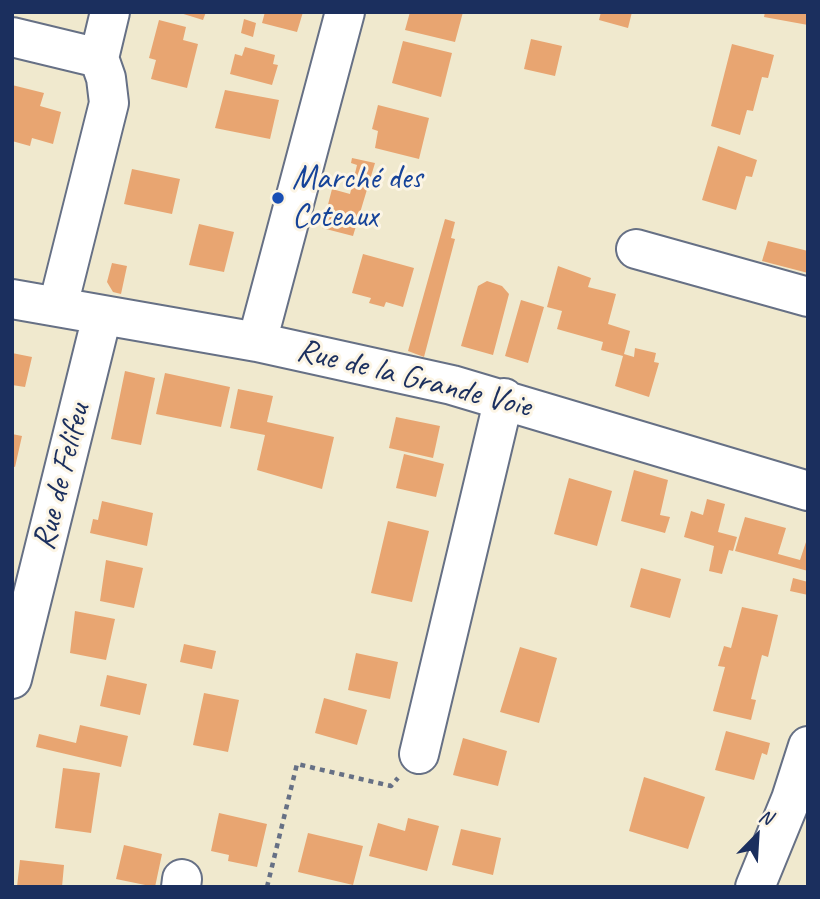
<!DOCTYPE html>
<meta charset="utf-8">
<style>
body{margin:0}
#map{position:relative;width:820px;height:899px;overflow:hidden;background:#f0e9ce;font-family:Caveat,sans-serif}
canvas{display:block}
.frame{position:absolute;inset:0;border:14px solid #1b2f5e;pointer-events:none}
.north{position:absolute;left:722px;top:801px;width:70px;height:70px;-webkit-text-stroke:5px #fcf5e5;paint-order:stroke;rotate:24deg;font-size:19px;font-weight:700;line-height:28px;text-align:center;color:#1b2f5e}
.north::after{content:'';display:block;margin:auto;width:24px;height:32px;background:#1b2f5e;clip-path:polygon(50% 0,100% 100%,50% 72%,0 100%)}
</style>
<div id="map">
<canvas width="820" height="899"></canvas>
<div class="frame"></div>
<div class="north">N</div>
</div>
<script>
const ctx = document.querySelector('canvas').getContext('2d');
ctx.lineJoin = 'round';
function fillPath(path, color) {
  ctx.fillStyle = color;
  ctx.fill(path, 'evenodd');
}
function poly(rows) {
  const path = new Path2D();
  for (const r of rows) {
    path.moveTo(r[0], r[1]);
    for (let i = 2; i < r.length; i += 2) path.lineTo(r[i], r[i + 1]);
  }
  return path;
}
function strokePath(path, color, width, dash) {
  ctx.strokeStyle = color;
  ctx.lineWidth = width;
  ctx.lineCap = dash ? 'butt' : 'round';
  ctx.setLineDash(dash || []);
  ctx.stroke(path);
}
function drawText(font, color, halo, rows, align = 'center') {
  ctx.font = font + ' Caveat,sans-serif';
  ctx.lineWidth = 6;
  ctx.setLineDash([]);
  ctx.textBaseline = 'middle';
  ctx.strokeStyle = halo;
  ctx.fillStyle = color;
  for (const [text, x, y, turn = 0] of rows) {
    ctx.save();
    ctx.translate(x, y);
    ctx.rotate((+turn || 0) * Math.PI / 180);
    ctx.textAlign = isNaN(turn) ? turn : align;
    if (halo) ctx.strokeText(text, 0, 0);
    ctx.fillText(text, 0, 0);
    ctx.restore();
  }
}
fillPath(poly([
 [177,12,206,12,203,20],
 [265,12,303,12,297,32,262,23],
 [410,12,463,12,455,42,405,30],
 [601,12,632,12,628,28,599,20],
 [765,12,808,12,808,25,764,17],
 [244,19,256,23,253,37,241,33],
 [159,20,186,27,183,40,198,44,187,88,151,79,156,60,149,58],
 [531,39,562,46,555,76,524,69],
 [403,41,452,53,441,97,392,83],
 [732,44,774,55,768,78,762,77,753,111,747,110,740,135,711,126],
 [245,47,275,55,273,64,278,65,272,85,230,74,235,54,242,56],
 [12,85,44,93,40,106,61,112,53,144,32,138,30,146,12,141],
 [225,90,279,100,270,139,215,128],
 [378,105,429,118,419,159,375,148,378,131,372,129],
 [718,146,757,160,752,177,746,176,736,210,702,200],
 [352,158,375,163,353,236,322,228,332,189,350,194,357,165,351,163],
 [132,169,180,179,172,214,124,204],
 [445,219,455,222,451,238,455,239,424,357,408,351],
 [199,224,234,232,224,272,189,265],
 [768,241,808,251,808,273,762,261],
 [363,254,414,268,403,307,386,302,384,307,369,303,371,298,352,293],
 [112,263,127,266,121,294,113,292,107,282],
 [558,266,591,278,588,287,616,294,608,324,630,331,624,354,634,357,635,348,656,353,654,362,659,363,649,397,615,386,623,356,601,350,603,342,557,329,562,311,547,307],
 [487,281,502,286,509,294,493,355,461,346,478,286],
 [521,300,544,307,528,363,505,356],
 [12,353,32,357,25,387,12,385],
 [125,371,155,378,141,445,111,439],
 [165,373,230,387,221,427,156,414],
 [238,389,273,396,267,422,334,437,322,489,257,470,265,435,230,428],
 [396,417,440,426,433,458,389,448],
 [12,434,22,436,15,467,12,466],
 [404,454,444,464,436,497,396,488],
 [634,470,668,480,660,515,670,517,665,533,621,521],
 [569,478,612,491,597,546,554,534],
 [707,499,725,504,718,532,737,537,733,551,729,550,722,574,709,571,714,546,684,537,691,511,703,515],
 [102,501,153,513,147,546,90,533,93,519,98,520],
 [745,517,786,528,778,554,800,560,808,536,808,571,735,551],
 [388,521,429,531,412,602,371,593],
 [106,560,143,568,134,608,100,601],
 [641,568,681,579,670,618,630,607],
 [793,578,808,582,808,595,790,591],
 [742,607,778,615,768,657,762,655,751,699,756,700,751,720,713,711,725,667,718,666,724,646,731,648],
 [75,611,115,619,106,660,70,653],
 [184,644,216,651,212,669,180,662],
 [520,647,557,658,539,723,500,712],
 [356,653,398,662,390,699,348,690],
 [107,675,147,684,140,715,100,706],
 [204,693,239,700,228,752,193,745],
 [324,698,367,710,357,745,315,733],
 [80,725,128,736,121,767,36,747,39,734,76,743],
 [726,731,770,743,767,755,762,753,754,780,715,770],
 [463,738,507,751,498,786,453,775],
 [63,768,100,773,91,833,55,828],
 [644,777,705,797,688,849,629,831],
 [219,813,267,824,257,867,228,861,229,855,211,851],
 [408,818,439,826,427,871,369,856,378,823,405,831],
 [461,829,501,838,493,875,452,865],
 [308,833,363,846,353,885,298,872],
 [124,845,162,854,155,887,116,879],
 [20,860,64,865,62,887,17,887]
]), '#e8a571');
const minor = poly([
 [12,37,99,58],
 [636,249,808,297],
 [12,299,257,342,452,385,808,491],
 [58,306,109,103,106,78,99,58,110,12],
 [257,342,345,12],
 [12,679,102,316],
 [419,754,504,398],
 [181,887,182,879],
 [755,887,791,799,808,746]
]);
strokePath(minor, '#667085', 42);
strokePath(poly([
 [267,887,297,764,391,786,398,778]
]), '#667085', 4.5, [5, 5]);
strokePath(minor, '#fff', 38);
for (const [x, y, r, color] of [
 [278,198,7,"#1a4fb4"]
]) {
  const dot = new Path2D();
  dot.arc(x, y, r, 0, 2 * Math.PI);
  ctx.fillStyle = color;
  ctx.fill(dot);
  strokePath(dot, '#fcf5e5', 2.5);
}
drawText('33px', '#164399', '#fcf5e5', [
 ["Marché des",292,179],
 ["Coteaux",292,217]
], 'left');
drawText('33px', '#1b2f5e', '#fcf5e5', [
 ["Rue de la Grande Voie",414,379,14],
 ["Rue de Felifeu",62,477,-76]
]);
</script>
